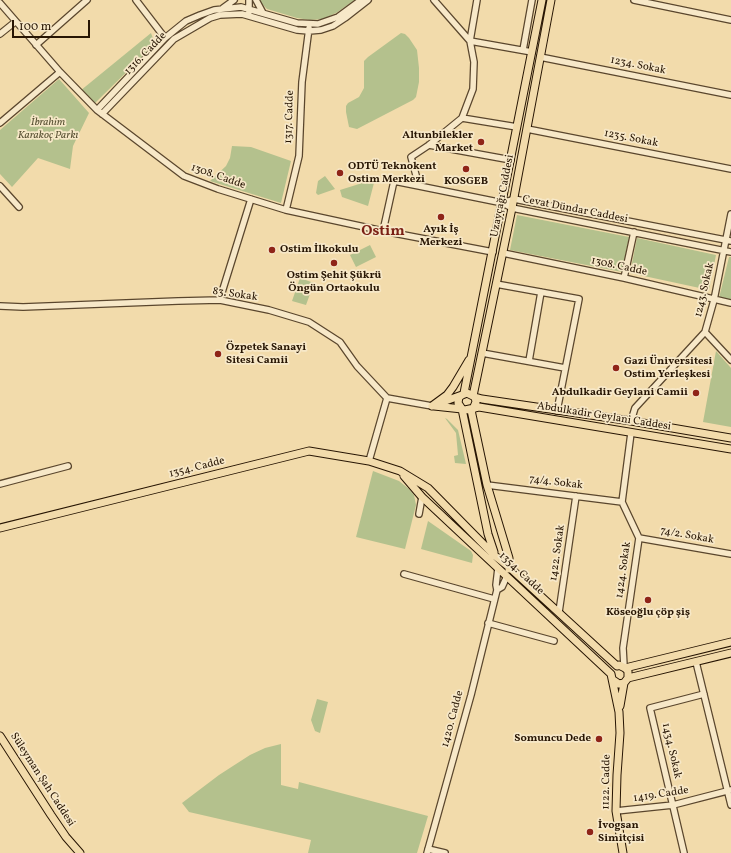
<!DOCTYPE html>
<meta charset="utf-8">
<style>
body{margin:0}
#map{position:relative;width:731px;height:853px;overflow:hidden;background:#f2dbab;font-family:Vollkorn,serif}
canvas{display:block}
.scale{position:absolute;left:12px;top:20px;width:78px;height:18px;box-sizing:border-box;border:2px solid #271503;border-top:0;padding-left:5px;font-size:12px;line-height:14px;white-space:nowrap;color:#271503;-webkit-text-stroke:3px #f7e8c8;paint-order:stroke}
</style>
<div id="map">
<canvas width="731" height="853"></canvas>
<div class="scale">100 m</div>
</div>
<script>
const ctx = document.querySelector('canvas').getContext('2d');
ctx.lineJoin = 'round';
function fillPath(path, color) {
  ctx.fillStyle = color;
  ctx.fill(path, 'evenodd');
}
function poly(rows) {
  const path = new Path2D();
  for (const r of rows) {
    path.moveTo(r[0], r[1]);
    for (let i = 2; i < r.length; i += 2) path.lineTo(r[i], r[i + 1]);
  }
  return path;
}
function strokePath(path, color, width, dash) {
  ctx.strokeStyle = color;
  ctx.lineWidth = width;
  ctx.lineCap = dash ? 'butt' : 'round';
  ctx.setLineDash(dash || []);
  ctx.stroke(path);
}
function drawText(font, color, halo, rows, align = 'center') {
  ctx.font = font + ' Vollkorn,serif';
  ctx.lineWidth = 3.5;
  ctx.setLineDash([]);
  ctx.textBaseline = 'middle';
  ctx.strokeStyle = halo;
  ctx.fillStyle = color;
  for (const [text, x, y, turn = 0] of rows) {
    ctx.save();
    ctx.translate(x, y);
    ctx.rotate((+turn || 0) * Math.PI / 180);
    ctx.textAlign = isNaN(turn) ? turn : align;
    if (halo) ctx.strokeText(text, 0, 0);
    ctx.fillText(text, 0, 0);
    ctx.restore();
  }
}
fillPath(poly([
 [260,0,355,0,336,13,323,19,310,20,297,18,267,9,261,3],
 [151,33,155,44,94,104,80,91],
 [401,33,405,34,409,38,417,50,419,68,419,82,416,97,413,100,357,129,349,127,346,112,346,106,348,103,359,97,364,88,364,61,368,57],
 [59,79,89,113,73,146,70,169,38,158,12,187,0,174,0,130],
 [232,146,251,147,291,161,281,203,210,181,226,166,230,158],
 [325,176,335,189,318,195,316,193,318,181],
 [375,179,368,206,342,197,340,190],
 [517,215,629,237,622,272,510,250],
 [637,238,716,255,709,290,630,273],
 [370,245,376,257,356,267,350,255],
 [729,257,731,257,731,300,719,298],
 [300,278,314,283,306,305,292,301],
 [716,351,731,368,731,427,703,422],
 [445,418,447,419,458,430,466,464,455,463,454,456,458,455,456,433],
 [373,471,399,481,409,489,414,495,416,505,405,549,356,537],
 [428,521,471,551,473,555,472,563,421,549],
 [317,699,328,702,320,733,315,731,311,720],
 [281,744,281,785,298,789,299,782,428,816,417,853,308,853,311,840,189,812,182,803,219,775,250,755,265,748]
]), '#b4c18d');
const minor = poly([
 [136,0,165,38],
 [256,0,263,13],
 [434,0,470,41,474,62,473,89,462,118],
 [477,0,470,41,532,52],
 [634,0,731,20],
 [0,3,60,72,97,110,184,176,218,189,286,210,383,231,493,252],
 [223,8,234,0],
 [249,12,249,0],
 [0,34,15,22],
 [36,45,87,0],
 [523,50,532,0],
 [540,57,731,95],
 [97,110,165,38,186,21,200,15,214,10,241,7,297,23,318,24,338,17,361,0],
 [102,114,174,39,210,18,220,15,242,14,297,30,309,31,321,30,333,26,345,18,368,0],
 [0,123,60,72],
 [527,129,731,169],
 [429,145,511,160],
 [0,186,19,207],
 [419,186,503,203,512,208,731,252],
 [503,203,514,199,731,241],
 [286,210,299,156,302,82,309,28],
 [383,231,394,181,419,186,411,157,429,145,462,118,517,127],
 [503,253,624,278,731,303],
 [624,278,634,232],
 [496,284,579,299,557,411],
 [220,300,223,289,251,199],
 [0,306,23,307,178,301,220,300,269,310,309,322,340,342,357,366,387,398,432,406],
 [705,332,731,360],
 [482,353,565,368],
 [529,361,541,292],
 [631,421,635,408,705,332,714,300,731,214],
 [369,461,387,398],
 [0,484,68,466],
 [487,485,622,502],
 [419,514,422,497],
 [639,538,731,554],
 [404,574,494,599],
 [497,590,502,587,507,576],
 [559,612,576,496],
 [488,623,554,641],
 [696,662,731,805],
 [624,666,623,648,639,538,622,502,631,433],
 [616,811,673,805,731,790],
 [428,849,445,853],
 [427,853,471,695,497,590,496,585,498,568],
 [684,853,650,708,704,694]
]);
const major = poly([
 [464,393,542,0],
 [473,396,512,208,551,0],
 [475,397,482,399,631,421,731,438],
 [440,403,462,395],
 [432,406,447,395,453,387,469,360],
 [434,406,462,409],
 [462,409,488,534,494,552],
 [473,409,476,402,475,397,467,393,462,395,459,397,458,403,462,409,465,410,479,407,731,449],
 [471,410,487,485,509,558,509,569],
 [404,476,422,497,611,674,619,712,620,733,617,775,616,811,623,853],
 [0,528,309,451,369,461,400,471,428,488,494,555,509,567,617,666,619,665,625,668,628,671,628,678],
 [625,668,731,642],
 [613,680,619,684,624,683,628,678,731,653],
 [620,706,624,683],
 [0,736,51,815,66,837,80,853]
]);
strokePath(minor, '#5a462d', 8);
strokePath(major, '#271503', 9);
strokePath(minor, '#f7e8c8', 5.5);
strokePath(major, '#f2dbab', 7);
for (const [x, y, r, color] of [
 [481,142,4,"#8f2418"],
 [466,169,4,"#8f2418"],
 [340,173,4,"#8f2418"],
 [441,217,4,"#8f2418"],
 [272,250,4,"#8f2418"],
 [334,263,4,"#8f2418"],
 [218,354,4,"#8f2418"],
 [616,368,4,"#8f2418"],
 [696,393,4,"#8f2418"],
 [648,600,4,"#8f2418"],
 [599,739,4,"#8f2418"],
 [590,832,4,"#8f2418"]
]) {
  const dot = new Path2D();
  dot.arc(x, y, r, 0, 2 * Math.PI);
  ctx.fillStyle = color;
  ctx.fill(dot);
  strokePath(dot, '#f7e8c8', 1.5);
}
drawText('11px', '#271503', '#f7e8c8', [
 ["1316. Cadde",146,54,-46],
 ["1234. Sokak",638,66,11],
 ["1317. Cadde",290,117,-88],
 ["1235. Sokak",631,139,11],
 ["1308. Cadde",218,177,19],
 ["Uzayçağı Caddesi",503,196,-79],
 ["Cevat Dündar Caddesi",575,210,11],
 ["1308. Cadde",619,267,12],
 ["1243. Sokak",705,290,-77],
 ["83. Sokak",235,295,8],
 ["Abdulkadir Geylani Caddesi",604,417,9],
 ["1354. Cadde",197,468,-14],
 ["74/4. Sokak",556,483,7],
 ["74/2. Sokak",687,536,10],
 ["1422. Sokak",558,553,-82],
 ["1424. Sokak",624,570,-82],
 ["1354. Cadde",521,574,43],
 ["1420. Cadde",453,719,-75],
 ["1434. Sokak",671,751,77],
 ["Süleyman Şah Caddesi",42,780,57],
 ["1122. Cadde",607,782,-89],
 ["1419. Cadde",661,795,-9]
]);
drawText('italic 11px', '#585133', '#f7e8c8', [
 ["İbrahim",48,123],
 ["Karakoç Parkı",48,136]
]);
drawText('bold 11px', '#271503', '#f7e8c8', [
 ["Altunbilekler",473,136,"right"],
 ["Market",473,149,"right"],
 ["ODTÜ Teknokent",348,167],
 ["Ostim Merkezi",348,180],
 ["KOSGEB",466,182,"center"],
 ["Ayık İş",441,230,"center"],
 ["Merkezi",441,243,"center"],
 ["Ostim İlkokulu",280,250],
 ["Ostim Şehit Şükrü",334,276,"center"],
 ["Öngün Ortaokulu",334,289,"center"],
 ["Özpetek Sanayi",226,348],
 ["Sitesi Camii",226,361],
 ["Gazi Üniversitesi",624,362],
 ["Ostim Yerleşkesi",624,375],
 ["Abdulkadir Geylani Camii",688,393,"right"],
 ["Köseoğlu çöp şiş",648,613,"center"],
 ["Somuncu Dede",591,739,"right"],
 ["İvogsan",598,826],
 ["Simitçisi",598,839]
], 'left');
drawText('bold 15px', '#7a1f14', '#f7e8c8', [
 ["Ostim",383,232]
]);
</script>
